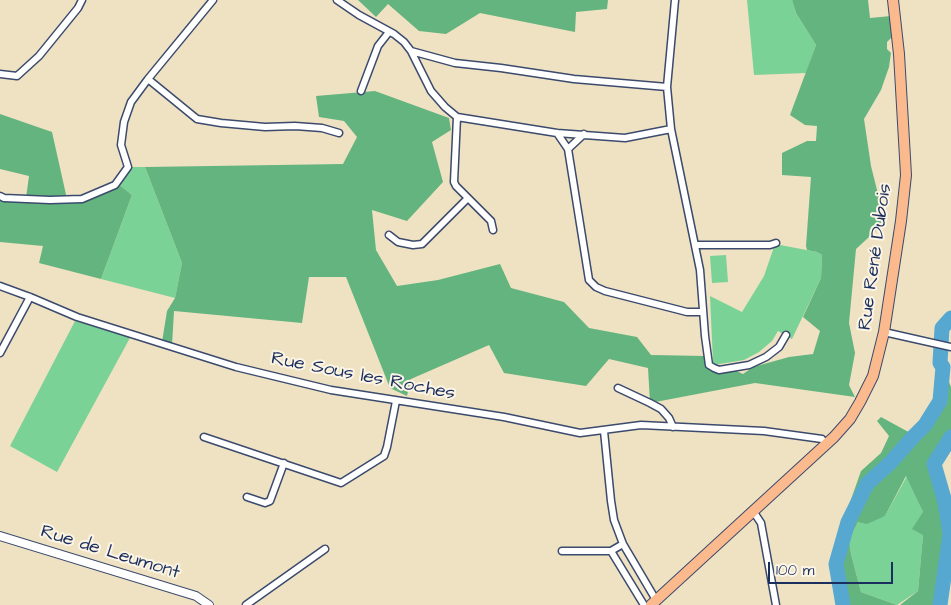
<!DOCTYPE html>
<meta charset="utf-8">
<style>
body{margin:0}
#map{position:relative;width:951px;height:605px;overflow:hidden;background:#efe2c2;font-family:"Architects Daughter",sans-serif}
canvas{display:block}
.scale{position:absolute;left:768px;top:562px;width:125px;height:22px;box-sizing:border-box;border:2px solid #1b2f5e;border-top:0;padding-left:6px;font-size:15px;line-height:18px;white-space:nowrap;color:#1b2f5e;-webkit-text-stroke:4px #fcf5e5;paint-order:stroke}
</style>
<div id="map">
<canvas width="951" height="605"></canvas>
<div class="scale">100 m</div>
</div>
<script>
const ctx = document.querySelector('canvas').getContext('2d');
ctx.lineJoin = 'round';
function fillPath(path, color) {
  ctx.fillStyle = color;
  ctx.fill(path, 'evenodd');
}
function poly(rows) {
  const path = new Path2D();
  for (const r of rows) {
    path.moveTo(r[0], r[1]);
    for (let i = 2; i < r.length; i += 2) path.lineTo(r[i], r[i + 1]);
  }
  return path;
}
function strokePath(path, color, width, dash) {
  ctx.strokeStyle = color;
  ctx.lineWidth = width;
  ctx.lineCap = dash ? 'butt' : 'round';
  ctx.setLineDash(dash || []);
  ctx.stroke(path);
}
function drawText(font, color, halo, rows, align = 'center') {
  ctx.font = font + ' "Architects Daughter",sans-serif';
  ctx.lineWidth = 4;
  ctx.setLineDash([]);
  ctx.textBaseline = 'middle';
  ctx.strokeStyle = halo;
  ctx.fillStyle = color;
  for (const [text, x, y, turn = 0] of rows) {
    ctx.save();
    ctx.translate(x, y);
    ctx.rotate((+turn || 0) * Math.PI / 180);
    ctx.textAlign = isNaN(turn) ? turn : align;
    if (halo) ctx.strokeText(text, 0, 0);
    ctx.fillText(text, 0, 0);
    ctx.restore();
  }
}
fillPath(poly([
 [747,0,792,0,796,13,816,45,806,73,754,75],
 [128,167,145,167,182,263,175,298,101,279,132,195,117,183],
 [775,244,817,252,822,255,821,278,792,339,778,331,772,341,759,352,744,360,714,365,713,362,710,296,742,312,764,276],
 [726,255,728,282,712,283,710,256],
 [75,321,131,336,57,472,10,446],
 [907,476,923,512,923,535,918,591,897,605,861,592,851,554,849,540,858,522,885,516]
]), '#7bd296');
fillPath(poly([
 [358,0,608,0,607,9,576,12,575,32,480,13,446,34,419,31,388,4,376,17],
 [792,0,868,0,870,18,891,16,893,36,887,42,887,49,891,53,889,67,881,90,864,119,871,166,883,214,881,226,856,249,849,323,855,353,849,385,855,397,755,383,650,403,648,368,609,359,586,386,504,373,489,345,411,379,407,396,390,388,346,277,309,277,302,323,174,311,172,345,162,342,167,311,175,298,182,263,145,167,343,164,357,137,344,121,319,117,316,96,375,91,449,118,451,130,432,142,443,182,407,221,372,210,376,250,397,286,438,280,500,264,511,288,564,302,589,328,637,337,651,355,705,356,714,368,732,369,743,374,753,367,789,357,813,354,820,331,803,317,821,278,822,255,817,252,807,250,806,246,811,177,782,175,782,153,807,141,816,141,817,126,805,125,790,115,816,45,796,13],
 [0,114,52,132,67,199,82,199,117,183,132,195,101,279,39,263,43,246,0,242,0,196,26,198,29,176,0,169],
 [943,367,951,387,951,436,934,464,941,472,951,517,951,552,942,605,900,605,918,591,923,535,912,529,923,512,906,476,885,516,867,524,858,522,849,540,851,554,861,592,897,605,838,605,832,568,848,508,861,471,881,453,889,436,877,421,881,417,914,435,925,425,940,401]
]), '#64b47f');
strokePath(poly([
 [843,605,836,564,848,522,867,484,890,463,914,436,925,425,940,401,943,367,940,363,942,328,951,318],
 [940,605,950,534,945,502,934,464,951,437]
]), '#57a8d1', 15);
const minor = poly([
 [337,0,359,15,394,34,404,42,411,51,431,91,445,107,457,117,557,133,625,138,671,129],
 [675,0,667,87,671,129,700,270,705,336,709,365,714,368,719,370,749,365,766,357,779,347,786,335],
 [411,51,455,63,501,68,574,79,667,87],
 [0,74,17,76,39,56,78,8,82,0],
 [148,79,197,119,221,123,265,127,295,126,322,128,339,133],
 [361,91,378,46,389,32],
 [457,117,454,182,456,186,468,198],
 [557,133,568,149,589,280,596,287,605,291,687,312,703,312],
 [568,149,584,134],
 [0,196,4,198,50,200,82,199,115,185,128,167,121,145,124,122,131,102,148,79,213,0],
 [389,235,398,242,413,245,422,244,468,198,491,221,493,230],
 [696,245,770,245,776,243],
 [0,286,30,297,77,317,236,367,331,390,504,417,580,433,641,425,764,431,822,439,826,444],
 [884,332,951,347],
 [0,353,30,297],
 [618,388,650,403,661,409,669,418,673,427],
 [604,431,611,501,614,520,623,544,656,600],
 [204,437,341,483,384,456,387,447,396,401],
 [247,497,265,503,270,501,284,463],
 [753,511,761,523,776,605],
 [562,551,611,551,623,544],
 [611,551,644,605],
 [246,605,325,549]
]);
const tertiary = poly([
 [0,536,196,596,209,605]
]);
const primary = poly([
 [651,605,834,437,850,419,860,402,873,376,884,332,901,221,906,175,899,54,893,0]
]);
strokePath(minor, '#3b4a6d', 9);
strokePath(tertiary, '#3b4a6d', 10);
strokePath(primary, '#3b4a6d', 12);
strokePath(minor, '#fff', 6);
strokePath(tertiary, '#fff', 8);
strokePath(primary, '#fbba8d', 10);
drawText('19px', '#1b2f5e', '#fcf5e5', [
 ["Rue René Dubois",876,257,-82],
 ["Rue Sous les Roches",363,377,11],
 ["Rue de Leumont",110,553,17]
]);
</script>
